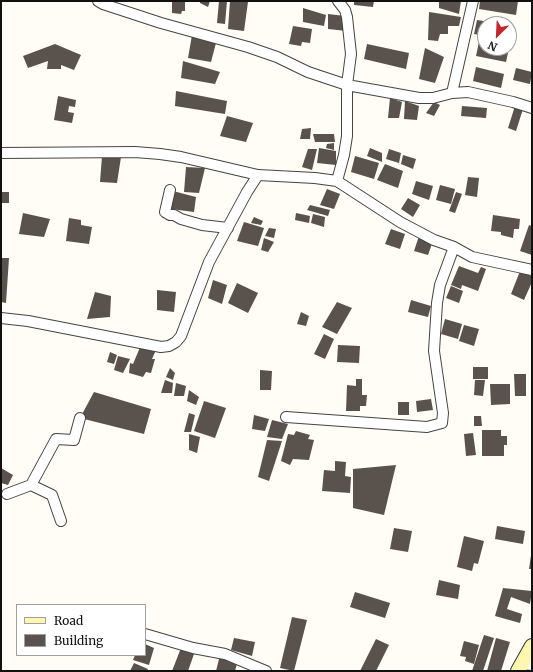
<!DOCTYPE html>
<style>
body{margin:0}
#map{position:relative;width:533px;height:672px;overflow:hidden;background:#fffdf5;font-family:Merriweather,serif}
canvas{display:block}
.frame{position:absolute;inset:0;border:2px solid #111;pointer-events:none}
.legend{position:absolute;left:16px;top:604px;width:130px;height:52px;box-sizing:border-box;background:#fff;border:1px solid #a0a0a0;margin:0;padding:5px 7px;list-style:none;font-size:12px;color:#111}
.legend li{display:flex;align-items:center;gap:8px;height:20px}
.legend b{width:20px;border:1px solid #a0a0a0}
.north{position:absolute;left:477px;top:16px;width:40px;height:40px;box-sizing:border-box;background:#fff;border:1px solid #a0a0a0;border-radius:50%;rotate:204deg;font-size:11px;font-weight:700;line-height:16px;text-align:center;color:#111}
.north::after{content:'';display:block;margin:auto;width:14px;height:18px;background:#c4262e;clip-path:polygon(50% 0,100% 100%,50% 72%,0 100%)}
</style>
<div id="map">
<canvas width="533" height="672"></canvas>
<div class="frame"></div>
<ul class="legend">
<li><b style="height:5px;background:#fff6b0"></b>Road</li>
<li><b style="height:11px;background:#5a524d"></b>Building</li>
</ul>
<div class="north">N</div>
</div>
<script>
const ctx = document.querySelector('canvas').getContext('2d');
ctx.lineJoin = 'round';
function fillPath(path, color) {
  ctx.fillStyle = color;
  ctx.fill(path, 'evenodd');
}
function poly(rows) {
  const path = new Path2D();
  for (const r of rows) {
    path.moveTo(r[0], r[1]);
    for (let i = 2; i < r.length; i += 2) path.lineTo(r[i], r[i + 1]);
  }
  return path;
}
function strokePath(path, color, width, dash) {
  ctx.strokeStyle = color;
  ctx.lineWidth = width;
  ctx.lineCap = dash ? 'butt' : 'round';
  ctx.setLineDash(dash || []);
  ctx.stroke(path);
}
fillPath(poly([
 [172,1,185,1,185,11,182,11,181,14,172,13],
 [200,1,210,1,208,7,200,3],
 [219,1,227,1,225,24,217,23],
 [230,1,248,2,244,31,228,29],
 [354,1,374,1,373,7,354,5],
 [439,1,461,1,459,14,439,8],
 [480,1,518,1,516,15,479,9],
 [303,8,326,15,324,26,303,22],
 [429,12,461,17,459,26,448,26,448,34,440,34,438,41,428,40],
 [328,14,345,16,347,31,328,29],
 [477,20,496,23,496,24,485,24,485,36,474,34],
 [293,26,312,29,310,43,302,42,301,46,289,44],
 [192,35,216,43,211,62,188,58],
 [479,42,485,43,485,48,509,48,506,62,476,56],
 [55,44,81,55,74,70,61,65,61,69,47,69,48,61,28,68,23,56],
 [367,44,409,53,406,69,364,59],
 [425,48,444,57,435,83,419,79],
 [183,61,220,72,215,84,181,78],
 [476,67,504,74,501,88,473,81],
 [516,68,532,72,530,84,513,80],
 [176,91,227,101,225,114,175,106],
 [58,96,76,100,75,107,69,106,68,112,74,113,72,123,54,120],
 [390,98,402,102,399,118,388,118],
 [405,101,419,106,417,120,404,119],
 [434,102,440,105,434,116,426,113],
 [462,106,487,108,486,118,461,116],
 [515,106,523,109,516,131,508,128],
 [227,116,253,123,246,142,220,136],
 [311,128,310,139,300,139,302,129],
 [313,134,334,134,335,142,315,142],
 [334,143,334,150,326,148,327,144],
 [319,148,336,151,336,165,317,163],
 [370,148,382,153,382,162,367,156],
 [308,149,317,149,312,170,302,167],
 [389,149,401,153,399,163,386,159],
 [403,155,416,159,413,169,401,164],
 [102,156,121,157,117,183,100,182],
 [355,156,379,163,374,179,351,172],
 [385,164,403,171,398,188,377,180],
 [186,167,205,168,199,193,184,192],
 [468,177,479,178,477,197,465,195],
 [416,181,433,186,429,200,412,194],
 [440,185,455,189,451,204,436,200],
 [327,189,340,194,334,209,320,205],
 [173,191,196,197,194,212,171,209],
 [1,192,9,192,9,203,1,203],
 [456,192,462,194,455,213,449,211],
 [408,198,420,205,413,217,401,209],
 [310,205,330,210,328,216,307,210],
 [23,213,50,219,44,237,19,234],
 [296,213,310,216,309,223,295,220],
 [313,214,325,217,324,227,311,223],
 [493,215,520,219,519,229,514,229,513,238,501,235,501,232,491,231],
 [254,217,263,221,261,225,251,223],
 [69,218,81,220,81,225,92,227,89,244,66,241],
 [244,222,264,228,258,246,237,241],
 [529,225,532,226,532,255,520,251],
 [269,228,276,229,274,238,265,236],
 [391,229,405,234,400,249,385,244],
 [419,236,433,241,428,255,414,251],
 [264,238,274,242,268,252,261,250],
 [1,258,9,258,6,303,1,302],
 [459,266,478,273,481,267,486,269,478,291,462,285,461,289,451,285],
 [520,271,532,276,532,282,524,300,511,294],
 [213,280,227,285,222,304,208,298],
 [237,283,258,293,248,313,228,303],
 [451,286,463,291,459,303,446,298],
 [157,290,176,292,174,312,157,310],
 [95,292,111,296,110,317,87,319],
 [411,300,431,306,428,317,408,312],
 [337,302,352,308,337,334,322,327],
 [301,312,309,316,306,326,297,324],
 [445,319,462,324,458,339,441,334],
 [464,325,479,329,474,346,459,341],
 [324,334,334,339,325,359,314,354],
 [141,345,156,350,152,359,155,359,151,373,146,372,143,377,129,373,130,363,133,364],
 [338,345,360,346,359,363,337,362],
 [110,352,117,355,114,364,107,362],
 [118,356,130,359,123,373,114,370],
 [473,367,488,367,488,379,473,379],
 [170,368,175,373,173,380,166,377],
 [260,370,272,371,271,390,260,390],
 [514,374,526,374,526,396,515,396],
 [356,379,362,379,362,395,367,395,366,406,360,406,360,411,346,411,347,385,356,386],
 [165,380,173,383,172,393,161,393],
 [475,380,485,380,483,396,474,395],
 [176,383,186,386,184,396,174,396],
 [490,384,510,384,510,404,491,405],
 [189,390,199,397,196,405,187,401],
 [94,392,151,409,144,434,80,418],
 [431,399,433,410,417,412,416,401],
 [204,401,226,408,215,438,194,431],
 [398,402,409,402,409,415,398,415],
 [189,413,195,415,191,432,184,432],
 [254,415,269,419,265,431,252,429],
 [474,416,481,416,482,426,474,426],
 [272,420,288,424,282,439,267,437],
 [482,430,501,430,501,436,507,436,507,445,504,445,504,456,482,456],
 [296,431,310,435,308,439,314,440,309,460,293,459,290,465,281,461,288,434,294,435],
 [473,433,476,455,466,456,464,434],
 [189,434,200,437,197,453,189,450],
 [267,440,282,441,269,481,258,477],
 [335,461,346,462,345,476,351,477,350,493,322,491,324,470,335,471],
 [396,465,384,515,353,508,353,469],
 [1,468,13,475,8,485,1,483],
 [497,526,525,531,523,544,495,539],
 [394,528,412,531,408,552,390,549],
 [464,536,484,541,478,564,474,563,472,571,457,567],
 [531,555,532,555,532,569,529,569],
 [439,580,460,585,458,599,436,595],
 [503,588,532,591,530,604,511,597,507,609,522,614,520,623,495,616],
 [355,592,390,603,385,618,350,607],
 [292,617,307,620,294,671,280,668],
 [484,635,494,638,483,671,472,671],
 [234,638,255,642,252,656,231,650],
 [496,638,510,642,501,671,487,671],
 [376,639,389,645,376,671,360,671],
 [464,641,479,645,474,664,465,661,466,657,460,656],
 [145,644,154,648,149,665,133,660,135,655,145,655],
 [181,648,194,654,188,671,172,671],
 [220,655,238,660,235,671,216,671],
 [134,663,148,669,147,671,130,671]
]), '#5a524d');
const minor = poly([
 [98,1,103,4,161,23,248,47,277,57,308,72,347,85,419,98,433,98,452,93,468,92,513,102,532,108],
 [452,93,473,1],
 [1,153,135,152,160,154,181,157,258,175,315,178,337,181,400,222,434,240,454,247,472,257,532,270],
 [337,181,344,155,347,136,347,85,351,54,347,17,345,10,338,1],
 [170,190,165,212,170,215,174,215,181,219,202,225,228,228],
 [1,318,28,321,161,347,169,346,176,342,181,336,209,262,247,192,258,175],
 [286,417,427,427,442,423,443,413,434,351,437,303,440,285,454,247],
 [31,485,52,495,61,521],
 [7,494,31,485,56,439,74,440,80,418],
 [145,634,193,648,225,654,266,671],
 [522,664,532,665]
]);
const secondary = poly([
 [518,671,532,646]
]);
strokePath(minor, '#444', 12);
strokePath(secondary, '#333', 16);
strokePath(minor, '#fff', 10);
strokePath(secondary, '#fff6b0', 14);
</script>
